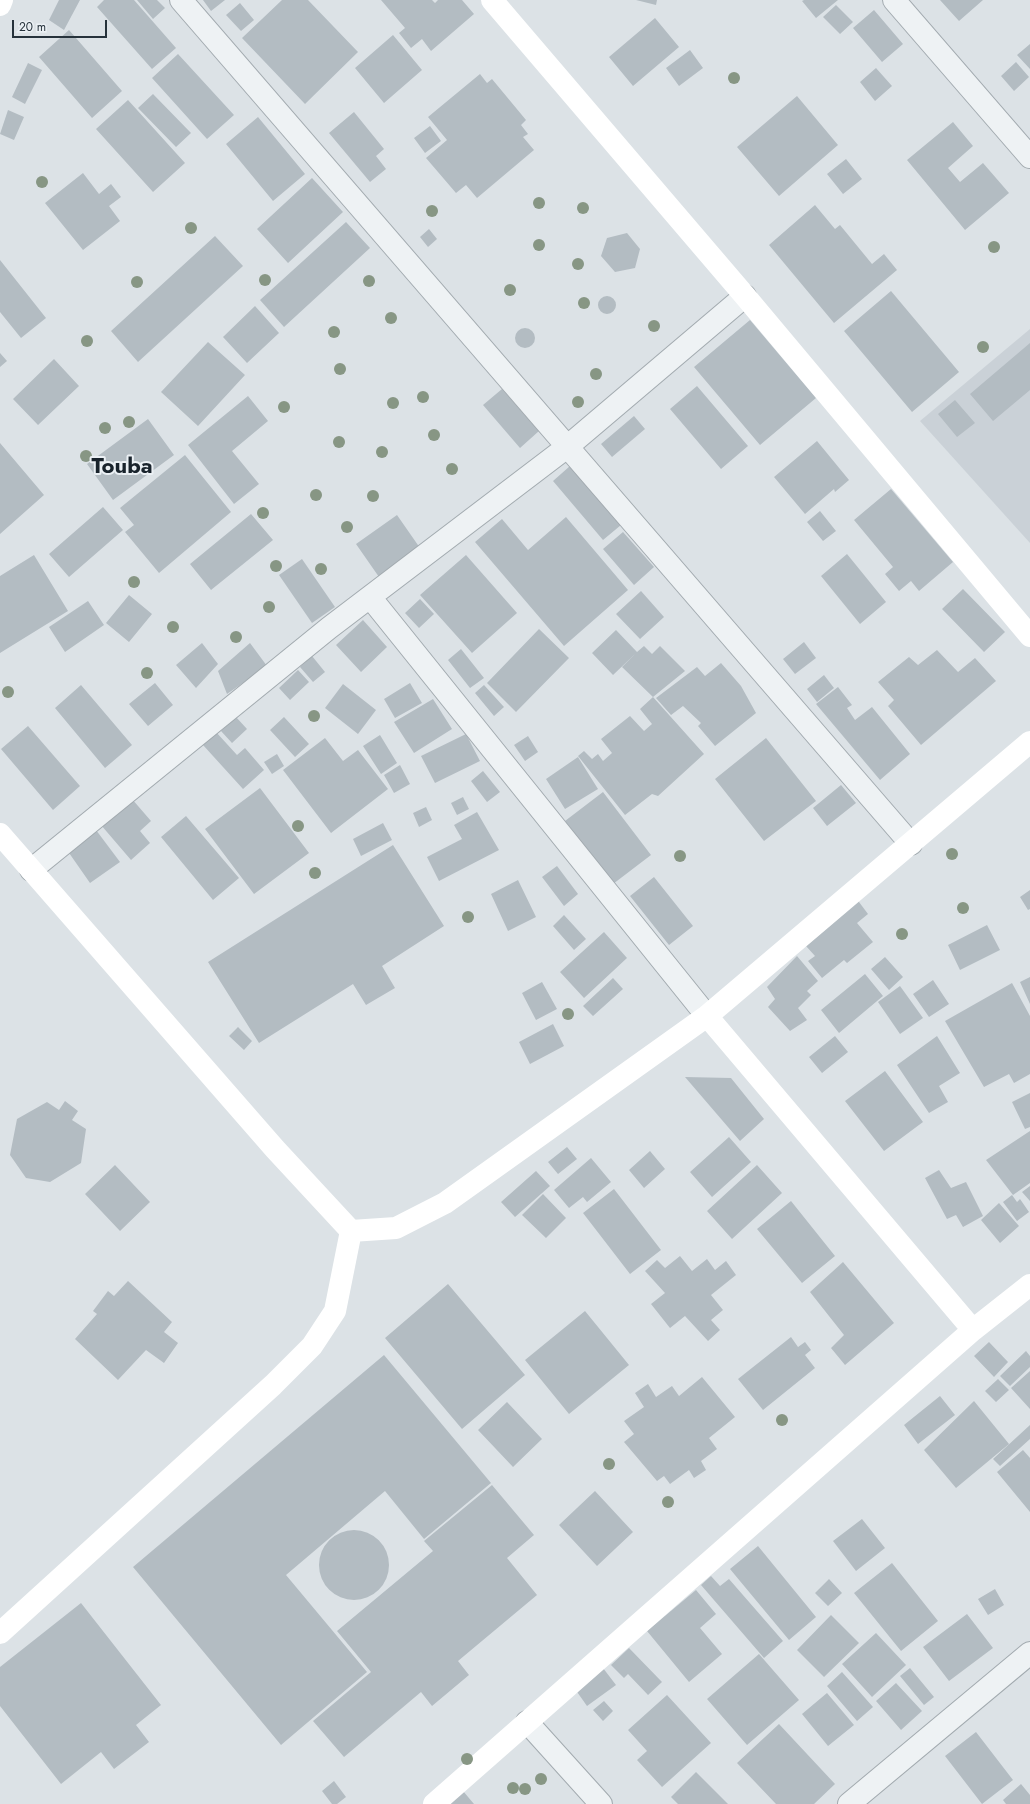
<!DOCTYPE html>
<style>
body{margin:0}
#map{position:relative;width:1030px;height:1804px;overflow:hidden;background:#dce2e6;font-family:Jost,sans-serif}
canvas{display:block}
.scale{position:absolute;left:12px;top:20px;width:95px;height:18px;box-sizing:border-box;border:2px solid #26323b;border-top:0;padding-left:5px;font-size:12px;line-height:14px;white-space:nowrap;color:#26323b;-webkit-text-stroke:3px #ebf0f4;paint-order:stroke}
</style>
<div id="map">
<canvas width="1030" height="1804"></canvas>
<div class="scale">20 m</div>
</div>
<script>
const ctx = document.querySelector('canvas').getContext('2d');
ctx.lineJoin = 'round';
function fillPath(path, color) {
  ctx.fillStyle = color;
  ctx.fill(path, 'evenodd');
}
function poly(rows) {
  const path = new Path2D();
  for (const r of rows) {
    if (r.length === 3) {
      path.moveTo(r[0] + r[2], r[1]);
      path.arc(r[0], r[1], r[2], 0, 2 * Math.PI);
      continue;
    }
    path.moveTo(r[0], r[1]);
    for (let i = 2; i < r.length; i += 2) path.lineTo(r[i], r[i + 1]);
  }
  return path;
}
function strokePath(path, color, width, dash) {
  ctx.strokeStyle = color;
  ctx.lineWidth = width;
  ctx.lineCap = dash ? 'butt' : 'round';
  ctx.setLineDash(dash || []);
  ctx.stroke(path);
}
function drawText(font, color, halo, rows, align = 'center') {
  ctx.font = font + ' Jost,sans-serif';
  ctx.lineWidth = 4;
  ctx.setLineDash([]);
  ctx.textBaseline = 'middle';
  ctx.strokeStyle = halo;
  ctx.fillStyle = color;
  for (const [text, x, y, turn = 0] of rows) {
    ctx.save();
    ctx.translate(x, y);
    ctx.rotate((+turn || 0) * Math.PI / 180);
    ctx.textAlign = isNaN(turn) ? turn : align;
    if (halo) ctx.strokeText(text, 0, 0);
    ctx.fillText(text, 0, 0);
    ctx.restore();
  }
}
fillPath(poly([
 [1030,329,1030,543,920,421]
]), '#cad1d7');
fillPath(poly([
 [59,0,80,0,64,30,49,20],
 [104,0,134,0,176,48,152,69,97,7],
 [137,0,157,0,165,8,153,19],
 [203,0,225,0,211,11],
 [282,0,308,0,358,52,305,104,242,38],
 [381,0,432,0,435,3,438,0,462,0,474,14,431,51,422,39,411,48,399,33,405,28],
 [636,0,657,0,656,5],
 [804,0,838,0,816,18,802,1],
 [940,0,983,0,959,21],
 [240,3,254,20,241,31,226,15],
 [836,5,853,22,840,34,823,17],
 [874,10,903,44,882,62,853,28],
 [655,18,679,47,633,86,609,57],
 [69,30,122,91,92,118,39,57],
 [393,35,422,70,384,103,355,68],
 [1030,44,1030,69,1017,55],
 [690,50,703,68,679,86,666,68],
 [178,54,234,115,207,139,152,78],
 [1016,62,1029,77,1014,91,1001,76],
 [28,63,42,70,25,104,12,97],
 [876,68,892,86,875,101,860,82],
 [480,74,487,83,492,79,526,120,521,125,528,134,523,137,534,150,477,198,466,185,456,193,426,158,447,140,428,117],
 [153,94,191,133,176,147,138,108],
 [797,96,838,145,779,196,737,147],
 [128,100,185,163,153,192,96,129],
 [8,110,24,117,14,140,0,134],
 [354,112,384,149,376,156,386,169,370,182,329,133],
 [258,117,305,174,273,201,226,144],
 [953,122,973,146,948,168,960,182,983,163,1009,193,965,230,907,160],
 [430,126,441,141,425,153,414,138],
 [846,159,862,179,843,194,827,174],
 [83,173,99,194,111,184,121,197,109,206,120,221,83,250,45,203],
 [312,178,343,212,288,263,257,229],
 [815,205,835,229,840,225,872,264,884,254,897,270,834,323,769,245],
 [346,222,370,248,284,327,260,300],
 [429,229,437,239,428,247,420,237],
 [627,233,640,249,635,268,615,272,601,256,607,238],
 [215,236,243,266,138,362,111,331],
 [0,260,46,318,21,338,0,312],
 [891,291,959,372,912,412,844,331],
 [607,305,9],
 [255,306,279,333,247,363,223,337],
 [750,320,816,398,760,445,694,367],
 [525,338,10],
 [208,342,245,375,198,426,161,392],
 [1030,343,1030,390,993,421,970,394],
 [0,353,7,361,0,367],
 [54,359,79,386,38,425,13,399],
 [697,386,748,446,721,469,670,409],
 [502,389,539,431,520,448,483,405],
 [248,396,268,421,232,451,259,484,234,504,188,445],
 [955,400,975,423,957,437,938,414],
 [634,416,645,429,612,457,601,444],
 [148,419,174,455,113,500,87,464],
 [817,441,849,480,835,492,834,489,805,514,774,477],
 [0,443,44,495,0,534],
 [185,455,231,512,159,573,125,532,134,525,120,508],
 [570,466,621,525,603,540,553,481],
 [891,489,953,562,919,591,911,581,899,591,885,574,893,567,854,520],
 [103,507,123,530,69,577,49,554],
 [820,511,836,531,823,541,807,522],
 [251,514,273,540,211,590,190,564],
 [397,515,420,548,379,577,356,544],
 [566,517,628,590,564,646,475,542,502,519,528,550],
 [623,532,654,567,634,585,603,549],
 [847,554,886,602,860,624,821,576],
 [34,555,68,611,0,653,0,576],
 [466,555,517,613,472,653,420,595],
 [302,559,335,607,312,623,279,575],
 [963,589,1005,632,984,652,942,609],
 [641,591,664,617,640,639,616,614],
 [129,595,152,614,129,642,106,623],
 [420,599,434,614,419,628,405,613],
 [88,601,104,625,65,652,49,627],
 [363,620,387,647,361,672,336,645],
 [539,629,569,658,516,712,487,683],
 [616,630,637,652,644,646,652,654,660,646,685,671,653,697,622,667,635,654,613,675,592,653],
 [804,642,816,658,795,674,783,659],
 [202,643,218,664,196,688,176,665],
 [250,643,267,666,227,694,218,671],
 [461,649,484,678,470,688,448,660],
 [937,650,958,672,975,658,996,681,921,745,888,706,894,700,878,682,909,657,918,665],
 [312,656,325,672,313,682,300,667],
 [721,663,741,686,756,713,715,746,698,726,701,723,683,706,671,715,656,698,697,667,705,676],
 [298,670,309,682,290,700,279,688],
 [824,675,834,688,817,702,807,689],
 [155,683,173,705,148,726,129,704],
 [410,683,422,703,395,718,384,699],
 [343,684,376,710,358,734,325,708],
 [81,685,132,745,105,768,55,708],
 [484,685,504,707,494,716,475,693],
 [838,687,852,705,847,708,855,720,872,707,910,754,880,780,816,704],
 [653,697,704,754,658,796,652,794,625,815,578,756,584,751,592,759,598,754,603,761,612,753,601,739,630,716,644,731,652,724,640,709],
 [433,699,452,729,414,753,394,722],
 [236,717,247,729,232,743,221,731],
 [284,717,309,744,295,757,270,730],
 [28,726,80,786,53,810,1,749],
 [216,732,237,755,245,748,264,770,243,789,203,745],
 [466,734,480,761,435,783,421,756],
 [380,735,397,763,381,774,363,746],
 [528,736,538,752,525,761,514,745],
 [325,738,343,761,358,750,388,789,331,833,283,770],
 [766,738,816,801,764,841,715,779],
 [277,754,284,766,272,774,264,762],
 [578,757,598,789,565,809,546,779],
 [400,765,410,784,394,793,384,775],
 [483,771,500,792,487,802,471,781],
 [841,785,856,803,827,826,813,808],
 [260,788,309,853,254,894,205,829],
 [603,792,651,855,613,884,565,821],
 [463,797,469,809,457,815,451,803],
 [132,799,151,821,140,831,150,843,131,860,101,825],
 [426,807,432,820,419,827,413,813],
 [477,812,499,850,439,881,427,857,462,839,454,825],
 [186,816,239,878,213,900,161,837],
 [383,823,392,840,361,856,353,839],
 [96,830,120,862,90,883,67,850],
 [393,845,444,926,382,966,395,988,366,1005,353,984,259,1043,208,962],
 [557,866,578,894,564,906,542,877],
 [654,877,693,926,669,945,630,896],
 [518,880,536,917,508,931,491,894],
 [1030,890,1030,909,1028,910,1020,897],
 [856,898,868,914,857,923,873,942,847,963,844,960,822,978,808,961,815,956,806,946,847,911,845,908],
 [564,915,586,939,574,950,553,926],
 [987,925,1000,950,960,970,948,945],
 [604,932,627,958,584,998,560,972],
 [797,956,818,981,807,991,811,995,798,1008,807,1020,790,1031,768,1007,775,999,767,987],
 [885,957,903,977,889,990,871,969],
 [865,974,883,996,839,1033,821,1010],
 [1030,977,1030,1004,1020,982],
 [613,978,623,989,593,1016,583,1006],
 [933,980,949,1004,929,1017,913,994],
 [542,982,557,1009,536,1020,522,993],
 [1012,983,1030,1016,1030,1074,1014,1083,1009,1074,984,1087,945,1021],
 [900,986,923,1018,900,1034,878,1002],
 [553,1024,564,1046,530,1064,519,1042],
 [238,1027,252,1041,244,1050,229,1036],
 [835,1036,848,1052,822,1073,809,1057],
 [937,1036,960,1073,939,1086,948,1102,929,1113,897,1065],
 [885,1071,923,1122,884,1151,845,1101],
 [685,1077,731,1078,764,1119,740,1141],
 [1030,1093,1030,1127,1025,1129,1012,1102],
 [65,1101,78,1111,72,1120,86,1129,81,1163,50,1182,26,1178,10,1155,17,1119,47,1102,59,1110],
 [1030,1131,1030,1183,1013,1195,986,1160],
 [729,1137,751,1162,712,1197,690,1172],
 [567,1147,577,1159,558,1174,548,1162],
 [650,1151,665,1169,644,1188,629,1170],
 [591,1158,611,1182,587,1202,583,1197,569,1208,554,1190],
 [115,1165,150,1202,120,1231,85,1194],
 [757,1165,782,1193,732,1239,707,1211],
 [939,1170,951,1188,966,1182,983,1216,963,1227,956,1215,947,1219,925,1178],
 [536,1171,550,1186,515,1217,501,1202],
 [1030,1186,1030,1201,1022,1192],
 [614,1189,661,1250,630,1274,583,1213],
 [543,1194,566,1218,546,1238,522,1215],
 [1012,1195,1017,1202,1020,1199,1029,1212,1017,1221,1003,1202],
 [791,1201,835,1256,802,1283,757,1229],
 [999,1203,1019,1226,1000,1243,981,1220],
 [680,1256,692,1271,707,1259,715,1270,726,1261,736,1275,711,1295,723,1310,711,1320,720,1330,708,1341,685,1316,670,1328,651,1304,665,1293,645,1271,657,1260,665,1268],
 [843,1262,894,1323,845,1365,831,1348,844,1335,810,1292],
 [128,1281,172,1322,164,1332,178,1343,164,1363,146,1350,118,1380,75,1339,97,1314,93,1311,108,1291,114,1296],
 [448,1284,525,1375,462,1429,385,1338],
 [585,1311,629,1365,569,1414,525,1360],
 [791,1337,798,1347,805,1342,811,1350,805,1355,815,1368,763,1410,738,1379],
 [989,1342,1008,1362,994,1377,974,1356],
 [1026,1351,1030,1356,1030,1367,1010,1386,1000,1376],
 [384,1355,491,1483,424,1539,385,1491,286,1575,367,1672,281,1745,133,1567],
 [1030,1371,1030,1409,1011,1388],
 [702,1377,735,1417,709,1438,717,1449,701,1461,706,1470,694,1478,689,1470,670,1484,664,1476,657,1481,624,1442,634,1434,624,1421,644,1407,635,1393,648,1384,656,1397,672,1386,679,1396],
 [998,1379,1009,1390,996,1402,985,1391],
 [940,1396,955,1415,918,1444,904,1425],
 [974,1401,1009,1444,956,1488,924,1450],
 [507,1402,542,1439,513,1467,478,1430],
 [1030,1425,1030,1439,1000,1466,993,1459],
 [1023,1450,1030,1458,1030,1512,997,1472],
 [492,1485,534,1535,507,1558,537,1595,458,1661,469,1675,432,1706,421,1692,344,1757,313,1721,371,1672,337,1631,433,1551,424,1541],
 [595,1491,633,1532,597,1566,559,1525],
 [862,1519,885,1548,856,1571,833,1541],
 [354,1565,35],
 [758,1546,816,1617,789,1640,730,1569],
 [892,1563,938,1621,901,1651,854,1593],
 [711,1576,720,1586,729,1579,783,1641,764,1658,701,1585],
 [829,1579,842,1593,828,1606,815,1593],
 [995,1589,1004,1605,988,1615,978,1599],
 [696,1590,716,1614,700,1628,722,1654,689,1682,647,1631],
 [81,1603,161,1705,136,1725,149,1742,114,1769,101,1752,61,1784,0,1706,0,1667],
 [967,1614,993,1648,949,1681,923,1647],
 [831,1615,859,1643,824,1677,797,1650],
 [876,1633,906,1665,872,1697,842,1664],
 [629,1648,662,1682,648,1695,628,1674,624,1678,611,1665],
 [759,1654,799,1700,747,1745,707,1699],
 [603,1668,616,1685,587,1706,575,1689],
 [910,1668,934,1697,924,1705,900,1676],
 [842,1672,873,1707,857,1721,827,1686],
 [896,1683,922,1711,901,1730,876,1701],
 [827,1693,854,1725,828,1746,802,1714],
 [667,1695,711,1743,662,1787,637,1760,647,1751,628,1730],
 [604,1701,613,1711,603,1721,593,1710],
 [779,1724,835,1784,814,1804,776,1804,737,1763],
 [976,1732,1013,1780,982,1804,945,1756],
 [696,1772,728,1804,678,1804,671,1797],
 [334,1781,346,1797,337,1804,332,1804,322,1791],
 [1021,1784,1030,1795,1030,1804,1006,1804,1003,1800],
 [463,1791,474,1804,447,1804]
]), '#b3bcc2');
const street = poly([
 [181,0,911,844],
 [894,0,1030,157],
 [370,597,707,1016],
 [31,870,329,628,567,447,745,296],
 [527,1722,601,1804],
 [849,1804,1030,1653]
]);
strokePath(street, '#a2aaaf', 24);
strokePath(street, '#eef2f4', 22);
strokePath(poly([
 [492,0,745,296,1030,636],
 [0,5,2,0],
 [0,834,275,1149,351,1231],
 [707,1016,973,1330],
 [0,1633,273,1385,312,1346,335,1311,351,1231,396,1228,445,1203,707,1016,1030,742],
 [434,1804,973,1330,1030,1285]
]), '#fff', 22);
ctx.fillStyle = '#879684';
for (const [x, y] of [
 [734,78],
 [42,182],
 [539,203],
 [583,208],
 [432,211],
 [191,228],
 [539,245],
 [994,247],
 [578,264],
 [265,280],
 [369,281],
 [137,282],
 [510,290],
 [584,303],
 [391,318],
 [654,326],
 [334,332],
 [87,341],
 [983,347],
 [340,369],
 [596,374],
 [423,397],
 [578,402],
 [393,403],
 [284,407],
 [129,422],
 [105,428],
 [434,435],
 [339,442],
 [382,452],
 [86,456],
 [452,469],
 [316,495],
 [373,496],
 [263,513],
 [347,527],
 [276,566],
 [321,569],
 [134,582],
 [269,607],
 [173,627],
 [236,637],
 [147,673],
 [8,692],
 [314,716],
 [298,826],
 [952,854],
 [680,856],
 [315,873],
 [963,908],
 [468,917],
 [902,934],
 [568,1014],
 [782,1420],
 [609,1464],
 [668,1502],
 [467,1759],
 [541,1779],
 [513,1788],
 [525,1789]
]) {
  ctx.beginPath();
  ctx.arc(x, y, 6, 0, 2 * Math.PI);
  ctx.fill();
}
drawText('bold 22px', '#19232c', '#ebf0f4', [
 ["Touba",122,468]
]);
</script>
